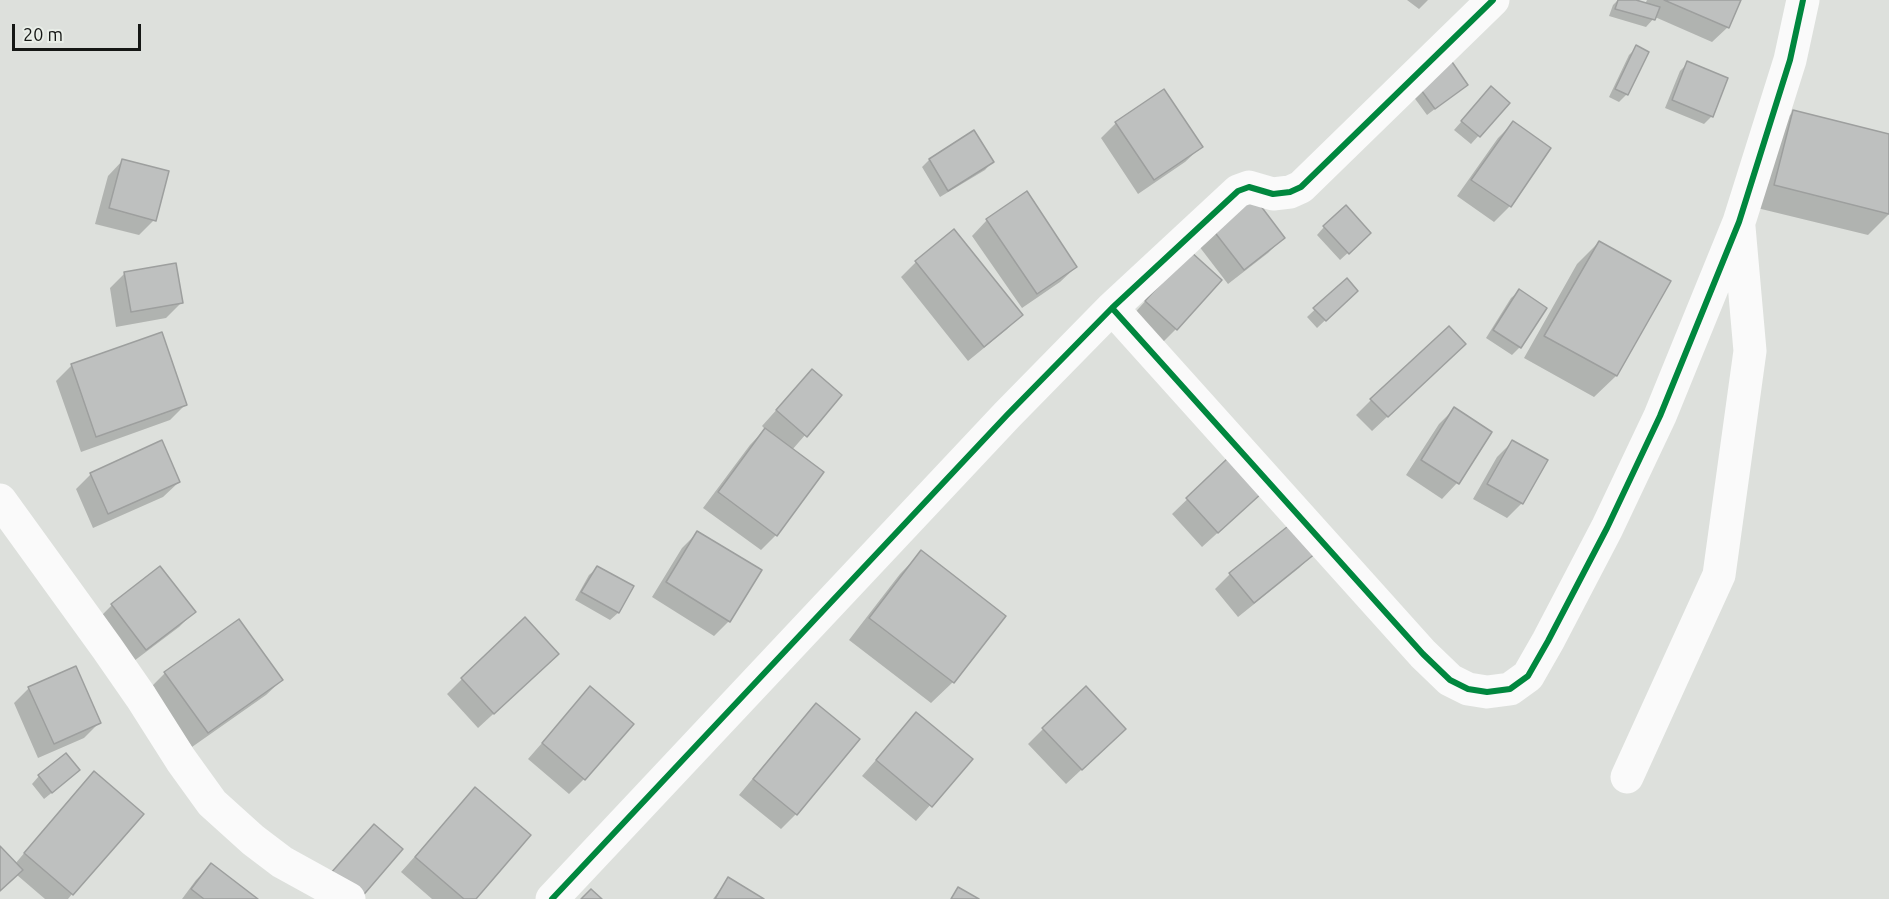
<!DOCTYPE html>
<style>
body{margin:0}
#map{position:relative;width:1889px;height:899px;overflow:hidden;background:#dde0dc;font-family:Ubuntu,sans-serif}
canvas{display:block}
.scale{position:absolute;left:12px;top:24px;width:129px;height:27px;box-sizing:border-box;border:3px solid #151715;border-top:0;padding-left:8px;font-size:18px;line-height:21px;white-space:nowrap;color:#151715;-webkit-text-stroke:4px #e9eee8;paint-order:stroke}
</style>
<div id="map">
<canvas width="1889" height="899"></canvas>
<div class="scale">20 m</div>
</div>
<script>
const ctx = document.querySelector('canvas').getContext('2d');
ctx.lineJoin = 'round';
function fillPath(path, color) {
  ctx.fillStyle = color;
  ctx.fill(path, 'evenodd');
}
function poly(rows) {
  const path = new Path2D();
  for (const r of rows) {
    path.moveTo(r[0], r[1]);
    for (let i = 2; i < r.length; i += 2) path.lineTo(r[i], r[i + 1]);
  }
  return path;
}
function strokePath(path, color, width, dash) {
  ctx.strokeStyle = color;
  ctx.lineWidth = width;
  ctx.lineCap = dash ? 'butt' : 'round';
  ctx.setLineDash(dash || []);
  ctx.stroke(path);
}
fillPath(poly([
 [1407,0,1428,0,1419,9],
 [1618,0,1630,0,1645,4,1647,0,1739,0,1728,27,1712,42,1655,17,1646,27,1609,16,1613,5],
 [1637,47,1627,94,1619,102,1609,97,1629,55],
 [1688,63,1712,116,1704,124,1665,108,1680,71],
 [1466,85,1427,115,1410,92],
 [1484,96,1508,103,1471,144,1454,130],
 [1793,112,1889,136,1889,214,1868,235,1753,207,1772,133],
 [1116,123,1201,147,1185,162,1138,194,1101,138],
 [1513,123,1549,149,1509,207,1494,222,1457,196,1498,138],
 [974,132,992,162,985,170,940,197,922,167,929,160],
 [123,160,154,220,139,235,95,224,108,176],
 [987,220,1076,267,1060,282,1022,308,972,236],
 [1207,222,1283,238,1268,253,1228,284,1192,237],
 [1324,227,1362,240,1340,260,1317,235],
 [1599,242,1669,282,1616,376,1594,397,1524,358,1577,264],
 [916,262,1021,315,1006,330,968,361,901,277],
 [1175,268,1176,329,1161,344,1131,317],
 [125,273,181,303,166,318,116,327,110,288],
 [1346,280,1356,291,1317,328,1307,317],
 [1519,291,1545,308,1520,347,1512,355,1486,338,1511,298],
 [1449,359,1372,431,1356,415,1371,400],
 [72,365,185,405,170,420,81,452,56,381],
 [797,387,840,395,792,450,776,535,761,550,703,508,750,445,765,429,762,426],
 [1454,409,1490,432,1457,483,1442,499,1406,475,1439,424],
 [1513,441,1522,503,1507,518,1473,499,1497,457],
 [1229,459,1245,508,1202,547,1172,514],
 [91,474,179,482,163,497,93,528,76,489],
 [697,533,729,621,714,636,652,597,682,548],
 [921,552,953,682,931,703,849,640,900,574],
 [1314,553,1299,568,1238,617,1215,589,1230,574],
 [597,568,632,587,618,613,610,620,575,600,589,575],
 [112,605,194,612,179,627,130,664,97,620],
 [542,669,478,728,447,694,462,679],
 [165,673,282,680,266,695,192,747,150,688],
 [29,688,100,722,84,738,38,758,14,703],
 [590,688,584,779,569,794,528,759],
 [816,705,858,740,796,814,781,829,739,795,801,721],
 [916,714,971,759,916,821,862,776],
 [1043,729,1109,744,1066,784,1028,744],
 [39,776,70,778,44,799,32,784],
 [79,788,72,894,68,899,45,899,17,875,0,890,0,848,15,864],
 [475,789,474,899,432,899,401,872],
 [211,865,256,899,182,899,196,880],
 [728,879,762,899,713,899]
]), '#0003');
const building = poly([
 [1618,0,1636,0,1660,7,1655,20,1615,9,1618,0],
 [1664,0,1741,0,1729,28,1664,0],
 [1636,45,1649,52,1628,95,1615,89,1636,45],
 [1450,59,1468,85,1435,109,1416,83,1450,59],
 [1687,61,1728,78,1713,117,1672,100,1687,61],
 [1491,86,1510,103,1480,137,1461,121,1491,86],
 [1164,89,1203,147,1154,180,1115,122,1164,89],
 [1793,110,1889,134,1889,214,1774,185,1793,110],
 [1513,121,1551,148,1511,207,1471,180,1513,121],
 [974,130,994,162,948,191,929,159,974,130],
 [122,159,169,171,156,221,109,208,122,159],
 [1248,189,1285,238,1244,270,1206,221,1248,189],
 [1027,191,1077,267,1037,294,986,219,1027,191],
 [1346,205,1371,233,1349,254,1323,226,1346,205],
 [954,229,1023,315,984,347,915,261,954,229],
 [1599,241,1671,281,1617,376,1544,336,1599,241],
 [1190,251,1222,280,1177,330,1145,301,1190,251],
 [176,263,183,303,131,312,124,272,176,263],
 [1347,278,1358,291,1326,321,1313,308,1347,278],
 [1519,289,1547,308,1521,348,1493,330,1519,289],
 [1449,326,1466,344,1388,417,1370,399,1449,326],
 [162,332,187,405,96,437,71,364,162,332],
 [812,369,842,395,807,437,776,410,812,369],
 [1454,407,1492,432,1459,484,1421,460,1454,407],
 [765,428,824,472,777,536,718,492,765,428],
 [162,440,180,482,108,514,90,473,162,440],
 [1512,440,1548,460,1523,504,1487,484,1512,440],
 [1229,457,1262,493,1218,533,1186,498,1229,457],
 [1292,523,1316,553,1254,603,1229,573,1292,523],
 [697,531,762,570,730,622,666,582,697,531],
 [921,550,1006,616,954,683,869,618,921,550],
 [160,566,196,612,146,650,111,604,160,566],
 [597,566,634,586,619,613,581,592,597,566],
 [525,617,559,654,494,714,461,678,525,617],
 [239,619,283,680,208,733,164,672,239,619],
 [76,666,101,723,54,744,28,687,76,666],
 [590,686,634,724,585,780,542,743,590,686],
 [1086,686,1126,729,1082,770,1042,728,1086,686],
 [816,703,860,739,797,815,753,779,816,703],
 [916,712,973,759,932,807,876,760,916,712],
 [66,753,80,770,52,793,38,775,66,753],
 [94,771,144,814,73,895,24,853,94,771],
 [475,787,531,835,476,899,464,899,415,857,475,787],
 [374,824,403,849,360,899,330,874,374,824],
 [0,846,23,870,0,891,0,846],
 [211,863,258,899,204,899,191,889,211,863],
 [728,877,764,899,715,899,728,877],
 [958,887,979,899,951,899,958,887],
 [591,889,602,899,581,899,591,889]
]);
fillPath(building, '#bec0bf');
strokePath(building, '#9d9f9e', 1.5);
strokePath(poly([
 [1112,308,1423,654,1450,680,1468,689,1487,692,1510,689,1528,676,1548,641,1607,528,1660,416,1739,222,1790,60,1803,0],
 [0,500,107,648,141,697,181,760,212,803,253,840,282,862,349,899],
 [1627,777,1719,575,1750,351,1739,227],
 [552,899,1007,415,1112,308,1238,191,1249,187,1273,194,1290,192,1301,187,1493,0]
]), '#fafafa', 33);
strokePath(poly([
 [1112,308,1423,654,1450,680,1468,689,1487,692,1510,689,1528,676,1548,641,1607,528,1660,416,1739,222,1790,60,1803,0],
 [552,899,1007,415,1112,308,1238,191,1249,187,1273,194,1290,192,1301,187,1493,0]
]), '#00873e', 6);
</script>
